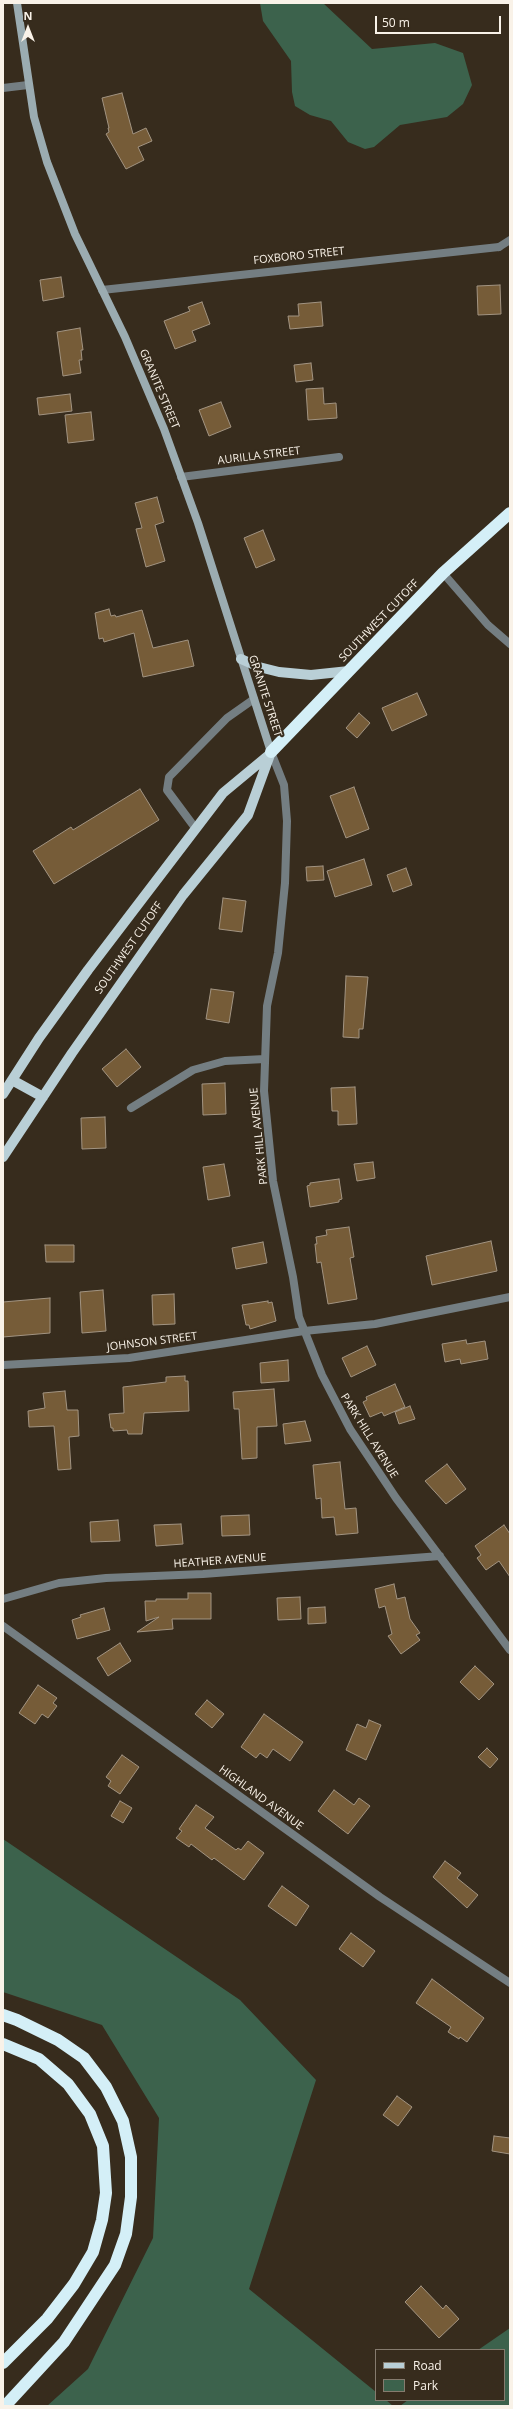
<!DOCTYPE html>
<style>
body{margin:0}
#map{position:relative;width:513px;height:2409px;overflow:hidden;background:#372c1d;font-family:"Open Sans",sans-serif}
canvas{display:block}
.frame{position:absolute;inset:0;border:4px solid #f9f2e8;pointer-events:none}
.legend{position:absolute;left:375px;top:2349px;width:130px;height:52px;box-sizing:border-box;background:#372c1d;border:1px solid #857b6e;margin:0;padding:5px 7px;list-style:none;font-size:12px;color:#f9f2e8}
.legend li{display:flex;align-items:center;gap:8px;height:20px}
.legend b{width:20px;border:1px solid #857b6e}
.north{position:absolute;left:8px;top:8px;width:40px;height:40px;-webkit-text-stroke:3px #372c1d;paint-order:stroke;rotate:0deg;font-size:11px;font-weight:700;line-height:16px;text-align:center;color:#f9f2e8}
.north::after{content:'';display:block;margin:auto;width:14px;height:18px;background:#f9f2e8;clip-path:polygon(50% 0,100% 100%,50% 72%,0 100%)}
.scale{position:absolute;left:375px;top:16px;width:126px;height:18px;box-sizing:border-box;border:2px solid #f9f2e8;border-top:0;padding-left:5px;font-size:12px;line-height:14px;white-space:nowrap;color:#f9f2e8;-webkit-text-stroke:3px #372c1d;paint-order:stroke}
</style>
<div id="map">
<canvas width="513" height="2409"></canvas>
<div class="frame"></div>
<ul class="legend">
<li><b style="height:5px;background:#b9cfd6"></b>Road</li>
<li><b style="height:11px;background:#3c624c"></b>Park</li>
</ul>
<div class="north">N</div>
<div class="scale">50 m</div>
</div>
<script>
const ctx = document.querySelector('canvas').getContext('2d');
ctx.lineJoin = 'round';
function fillPath(path, color) {
  ctx.fillStyle = color;
  ctx.fill(path, 'evenodd');
}
function poly(rows) {
  const path = new Path2D();
  for (const r of rows) {
    path.moveTo(r[0], r[1]);
    for (let i = 2; i < r.length; i += 2) path.lineTo(r[i], r[i + 1]);
  }
  return path;
}
function strokePath(path, color, width, dash) {
  ctx.strokeStyle = color;
  ctx.lineWidth = width;
  ctx.lineCap = dash ? 'butt' : 'round';
  ctx.setLineDash(dash || []);
  ctx.stroke(path);
}
function drawText(font, color, halo, rows, align = 'center') {
  ctx.font = font + ' "Open Sans",sans-serif';
  ctx.lineWidth = 4;
  ctx.setLineDash([]);
  ctx.textBaseline = 'middle';
  ctx.strokeStyle = halo;
  ctx.fillStyle = color;
  for (const [text, x, y, turn = 0] of rows) {
    ctx.save();
    ctx.translate(x, y);
    ctx.rotate((+turn || 0) * Math.PI / 180);
    ctx.textAlign = isNaN(turn) ? turn : align;
    if (halo) ctx.strokeText(text, 0, 0);
    ctx.fillText(text, 0, 0);
    ctx.restore();
  }
}
fillPath(poly([
 [260,3,323,3,372,49,435,43,463,53,472,85,463,104,447,117,400,125,374,147,365,149,348,142,331,121,310,115,295,106,292,92,291,61,263,21],
 [3,1839,240,2000,316,2080,249,2289,376,2392,376,2400,386,2400,393,2406,47,2406,88,2369,153,2238,159,2118,102,2025,3,1992],
 [510,2328,510,2406,400,2406,408,2400,504,2400,504,2350,478,2350]
]), '#3c624c');
const building = poly([
 [122,93,133,134,146,128,152,141,138,147,144,160,126,169,106,134,109,132,108,128,109,128,102,98,122,93],
 [61,277,64,297,43,301,40,280,61,277],
 [500,285,501,314,478,315,477,286,500,285],
 [202,302,210,324,192,331,196,341,175,349,164,321,190,311,188,307,202,302],
 [321,302,323,326,290,329,288,316,299,316,298,304,321,302],
 [80,328,83,350,81,350,82,360,79,360,81,373,63,376,57,332,80,328],
 [311,363,313,380,296,382,294,365,311,363],
 [323,388,324,404,336,403,337,418,308,420,306,389,323,388],
 [70,394,72,411,39,415,37,398,70,394],
 [221,402,231,427,209,436,199,410,221,402],
 [91,412,94,440,68,443,65,415,91,412],
 [157,497,164,522,155,525,165,561,146,567,136,529,142,528,135,503,157,497],
 [263,530,275,560,256,568,244,538,263,530],
 [109,609,111,616,115,615,116,617,142,610,153,648,188,640,194,666,143,677,134,633,104,642,103,638,99,639,95,613,109,609],
 [417,693,427,715,392,731,382,708,417,693],
 [359,713,370,723,357,738,346,728,359,713],
 [354,787,369,829,346,838,330,796,354,787],
 [140,789,159,820,54,884,33,851,71,827,73,830,140,789],
 [364,859,372,885,335,897,327,871,364,859],
 [323,866,324,880,307,881,306,867,323,866],
 [406,868,412,885,393,892,387,875,406,868],
 [223,898,246,901,242,932,219,929,223,898],
 [346,976,368,977,363,1029,359,1029,359,1038,343,1037,346,976],
 [211,989,234,992,229,1023,206,1019,211,989],
 [126,1049,141,1067,117,1087,102,1069,126,1049],
 [225,1083,226,1114,203,1115,202,1084,225,1083],
 [355,1087,357,1124,338,1125,338,1111,332,1111,331,1088,355,1087],
 [105,1117,106,1148,82,1149,81,1118,105,1117],
 [373,1162,375,1178,357,1181,354,1164,373,1162],
 [224,1164,230,1196,208,1200,203,1167,224,1164],
 [339,1179,342,1199,339,1200,339,1202,310,1207,307,1186,310,1185,310,1183,339,1179],
 [349,1227,354,1257,350,1258,357,1299,328,1304,321,1262,317,1263,315,1244,317,1244,316,1237,327,1235,326,1230,349,1227],
 [491,1241,497,1271,432,1285,426,1256,491,1241],
 [263,1242,267,1263,236,1269,232,1248,263,1242],
 [45,1245,74,1245,74,1262,46,1262,45,1245],
 [103,1290,106,1331,82,1333,80,1292,103,1290],
 [174,1294,175,1324,153,1325,152,1295,174,1294],
 [50,1298,50,1333,3,1337,3,1302,50,1298],
 [268,1301,268,1303,272,1302,276,1321,250,1329,249,1325,246,1325,242,1305,268,1301],
 [466,1340,467,1344,485,1341,488,1359,461,1364,460,1359,445,1362,442,1344,466,1340],
 [367,1346,376,1365,351,1377,342,1358,367,1346],
 [288,1360,289,1381,261,1383,260,1363,288,1360],
 [185,1376,185,1381,188,1381,189,1411,144,1413,142,1434,128,1434,127,1430,113,1431,113,1428,111,1428,109,1414,124,1413,123,1387,166,1382,166,1377,185,1376],
 [395,1384,405,1407,384,1416,382,1412,370,1417,363,1402,367,1400,366,1397,395,1384],
 [274,1389,277,1426,257,1427,257,1458,242,1459,239,1409,234,1409,233,1392,274,1389],
 [65,1391,67,1410,78,1410,79,1436,69,1437,71,1469,58,1470,54,1426,29,1427,28,1411,45,1408,43,1393,65,1391],
 [410,1406,415,1419,399,1424,395,1412,410,1406],
 [305,1421,311,1441,285,1444,283,1424,305,1421],
 [340,1462,345,1509,356,1508,358,1533,336,1535,334,1517,322,1518,321,1498,316,1499,313,1465,340,1462],
 [447,1464,466,1489,446,1504,425,1481,447,1464],
 [249,1515,250,1535,222,1536,221,1516,249,1515],
 [118,1520,120,1541,91,1542,90,1522,118,1520],
 [181,1524,183,1544,156,1546,154,1525,181,1524],
 [504,1525,510,1534,510,1577,499,1561,486,1570,477,1558,481,1555,475,1546,504,1525],
 [394,1584,397,1599,405,1597,410,1619,420,1633,416,1635,420,1640,401,1654,388,1636,392,1634,385,1606,379,1608,375,1589,394,1584],
 [188,1593,211,1593,211,1619,172,1619,173,1629,137,1632,159,1617,146,1621,145,1601,156,1601,156,1599,188,1599,188,1593],
 [300,1597,301,1619,278,1620,277,1598,300,1597],
 [325,1607,326,1623,308,1624,308,1608,325,1607],
 [104,1608,110,1630,77,1639,72,1620,81,1617,80,1615,104,1608],
 [120,1643,131,1661,108,1676,97,1658,120,1643],
 [475,1666,494,1684,479,1700,460,1682,475,1666],
 [38,1685,57,1698,53,1703,57,1706,48,1718,42,1714,35,1724,19,1713,38,1685],
 [207,1700,224,1714,212,1728,195,1714,207,1700],
 [264,1714,303,1742,290,1761,273,1749,267,1758,260,1753,256,1758,241,1747,264,1714],
 [369,1720,381,1725,366,1760,346,1750,357,1724,366,1728,369,1720],
 [487,1748,498,1759,490,1768,478,1757,487,1748],
 [122,1755,139,1767,120,1794,108,1786,111,1781,106,1777,122,1755],
 [334,1790,354,1805,359,1798,370,1806,348,1834,318,1811,334,1790],
 [120,1801,132,1808,123,1823,111,1816,120,1801],
 [196,1805,214,1817,205,1828,236,1850,238,1848,241,1850,248,1841,264,1853,244,1880,214,1858,212,1860,191,1844,189,1847,176,1838,182,1831,179,1829,196,1805],
 [445,1861,461,1873,457,1878,478,1895,467,1908,433,1877,445,1861],
 [282,1886,309,1906,296,1926,268,1906,282,1886],
 [351,1933,375,1951,363,1967,339,1949,351,1933],
 [432,1979,484,2018,467,2042,460,2037,459,2039,448,2032,451,2027,416,2003,432,1979],
 [397,2096,412,2107,398,2126,383,2115,397,2096],
 [494,2136,510,2138,510,2154,492,2151,494,2136],
 [421,2286,443,2309,446,2305,459,2319,439,2338,405,2302,421,2286]
]);
fillPath(building, '#765c38');
strokePath(building, '#a29482', 1);
strokePath(poly([
 [499,247,510,240],
 [196,829,167,790,169,777,227,718,254,699]
]), '#747e82', 8);
strokePath(poly([
 [3,88,28,85],
 [102,290,499,247],
 [181,477,339,457],
 [443,573,488,625,510,644],
 [271,752,284,785,287,821,285,883,278,953,267,1006,264,1091,273,1181,293,1277,299,1317,322,1375,350,1429,396,1498,510,1650],
 [131,1108,193,1070,225,1061,265,1059],
 [3,1365,129,1358,304,1331,375,1324,510,1297],
 [3,1599,59,1583,106,1578,203,1574,440,1556],
 [3,1626,380,1897,510,1983]
]), '#747e82', 8);
strokePath(poly([
 [17,3,34,117,47,162,75,234,125,337,164,429,198,523,271,752]
]), '#9bacb1', 8);
strokePath(poly([
 [241,659,259,667,279,672,311,675,349,671],
 [12,1080,43,1097],
 [3,1094,39,1038,88,970,223,793,270,754],
 [3,1157,72,1053,183,895,248,815,271,752]
]), '#b9cfd6', 10);
strokePath(poly([
 [271,752,443,573,510,513],
 [3,2015,17,2020,58,2040,84,2058,106,2087,123,2121,131,2157,131,2197,126,2234,115,2265,64,2342,5,2406],
 [3,2044,39,2059,68,2084,90,2114,103,2146,106,2193,102,2220,93,2252,74,2284,47,2319,3,2363]
]), '#d4eff7', 12);
drawText('11px', '#f9f2e8', '#372c1d', [
 ["FOXBORO STREET",299,256,-6],
 ["GRANITE STREET",159,389,67],
 ["AURILLA STREET",259,456,-7],
 ["SOUTHWEST CUTOFF",379,621,-46],
 ["GRANITE STREET",265,696,72],
 ["SOUTHWEST CUTOFF",129,948,-55],
 ["PARK HILL AVENUE",259,1136,-96],
 ["JOHNSON STREET",152,1342,-7],
 ["PARK HILL AVENUE",369,1436,58],
 ["HEATHER AVENUE",220,1561,-4],
 ["HIGHLAND AVENUE",261,1798,36]
]);
</script>
